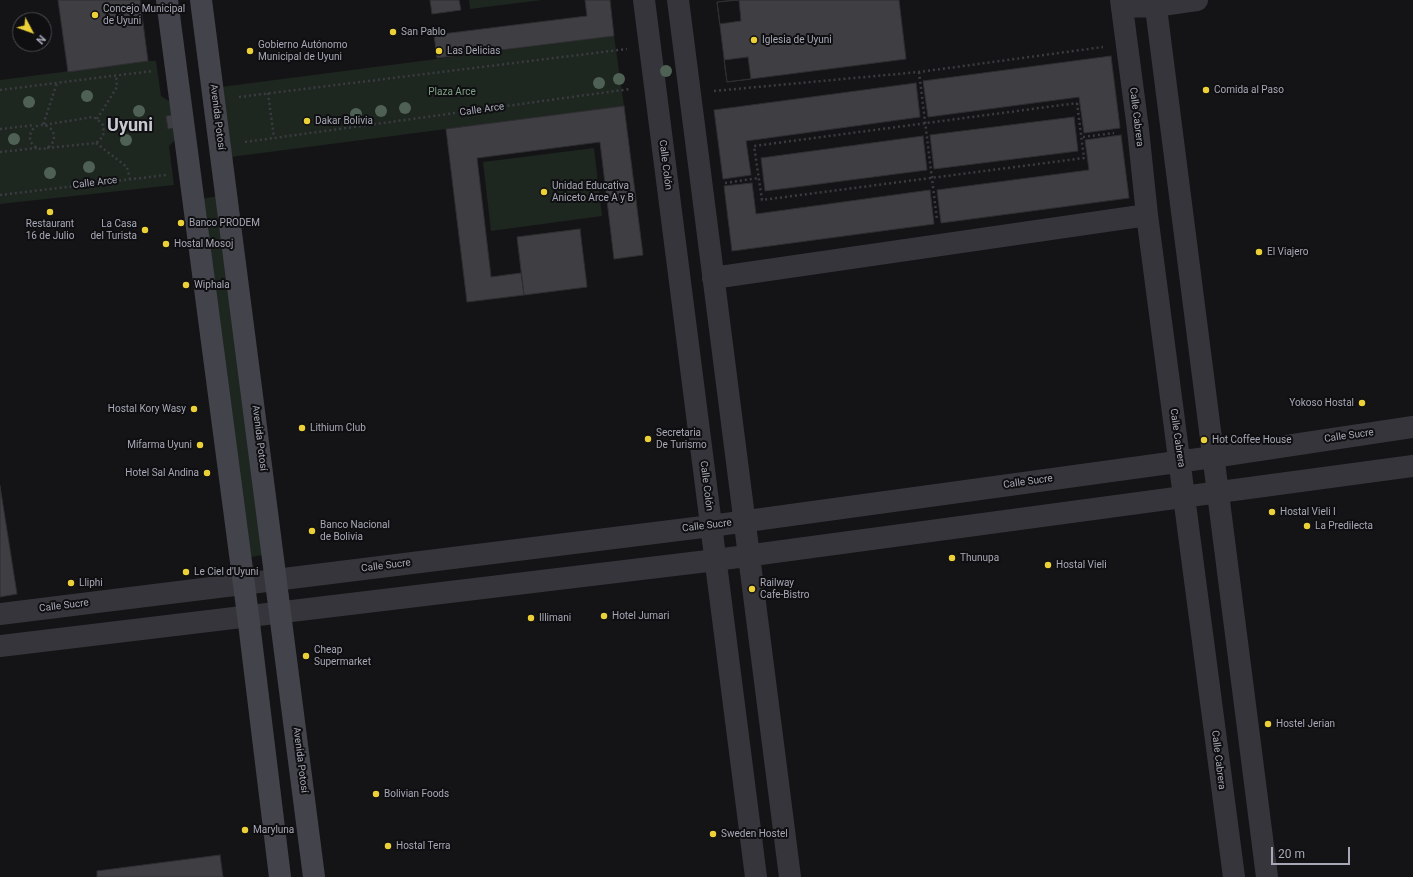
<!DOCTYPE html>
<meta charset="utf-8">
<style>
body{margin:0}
#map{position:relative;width:1413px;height:877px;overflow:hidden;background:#141416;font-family:Roboto,sans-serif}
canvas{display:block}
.north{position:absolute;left:12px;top:12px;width:40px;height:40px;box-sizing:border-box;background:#0f0f11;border:1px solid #4b4c53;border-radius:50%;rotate:131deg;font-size:11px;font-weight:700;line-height:16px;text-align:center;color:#a6a8b6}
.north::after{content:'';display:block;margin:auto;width:14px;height:18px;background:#ebd037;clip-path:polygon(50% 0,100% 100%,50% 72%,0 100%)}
.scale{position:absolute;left:1271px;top:847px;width:79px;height:18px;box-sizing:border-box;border:2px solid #a6a8b6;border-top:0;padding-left:5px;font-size:12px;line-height:14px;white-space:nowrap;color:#a6a8b6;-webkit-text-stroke:3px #0f0f11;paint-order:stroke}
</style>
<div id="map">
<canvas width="1413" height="877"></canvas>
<div class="north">N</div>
<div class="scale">20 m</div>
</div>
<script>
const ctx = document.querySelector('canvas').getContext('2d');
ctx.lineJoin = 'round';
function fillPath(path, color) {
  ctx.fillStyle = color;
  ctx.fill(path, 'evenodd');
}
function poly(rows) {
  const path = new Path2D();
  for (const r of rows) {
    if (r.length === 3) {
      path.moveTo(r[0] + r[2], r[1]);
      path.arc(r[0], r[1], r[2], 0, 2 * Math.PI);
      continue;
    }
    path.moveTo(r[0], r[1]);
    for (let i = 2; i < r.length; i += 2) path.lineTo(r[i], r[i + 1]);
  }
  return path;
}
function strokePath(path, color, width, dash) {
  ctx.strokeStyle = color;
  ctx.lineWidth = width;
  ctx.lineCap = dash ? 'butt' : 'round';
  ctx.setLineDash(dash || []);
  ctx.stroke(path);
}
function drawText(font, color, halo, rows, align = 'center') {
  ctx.font = font + ' Roboto,sans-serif';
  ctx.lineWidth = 4;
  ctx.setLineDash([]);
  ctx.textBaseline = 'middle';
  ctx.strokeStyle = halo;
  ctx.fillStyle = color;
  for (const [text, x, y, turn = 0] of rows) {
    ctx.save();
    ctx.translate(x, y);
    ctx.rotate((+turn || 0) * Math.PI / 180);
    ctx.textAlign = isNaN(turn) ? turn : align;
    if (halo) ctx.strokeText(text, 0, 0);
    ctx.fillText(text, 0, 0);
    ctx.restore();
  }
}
fillPath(poly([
 [469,0,542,0,470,9],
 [614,36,624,106,223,158,213,88],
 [148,61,156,61,161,96,182,109,185,130,169,146,174,185,0,204,0,80],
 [594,148,602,216,491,231,483,162],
 [217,196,267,554,251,557,201,199]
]), '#1e2620');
const building = poly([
 [58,0,140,0,148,61,68,72,58,0],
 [430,0,459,0,461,10,432,14,430,0],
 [585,0,610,0,614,36,437,58,434,35,587,16,585,0],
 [734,0,899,0,906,59,727,82,717,2,734,0],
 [739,0,741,21,720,24,717,2,739,0],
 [1111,56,1120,128,1084,133,1079,97,928,117,923,81,1111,56],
 [748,57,751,79,727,82,724,60,748,57],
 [916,83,920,117,746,141,751,175,723,179,714,110,916,83],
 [624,106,643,255,614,259,600,142,477,158,491,277,521,273,524,295,467,302,446,129,624,106],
 [179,114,181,127,168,129,166,116,179,114],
 [1074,117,1078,151,934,169,930,135,1074,117],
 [1121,135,1129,198,941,223,937,190,1089,170,1085,140,1121,135],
 [923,136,927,170,765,191,761,158,923,136],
 [752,183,756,214,930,190,934,224,732,251,724,186,752,183],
 [580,229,587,287,524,295,517,237,580,229],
 [0,486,17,594,0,597,0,486],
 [220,855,223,877,97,877,97,871,220,855]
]);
fillPath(building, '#3f3e43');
strokePath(building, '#2f2e32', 1);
strokePath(poly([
 [919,72,937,220],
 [0,90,152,71],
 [714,91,919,72,1103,47],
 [268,93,274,138],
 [239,97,627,49],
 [1077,103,1084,158,762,200,754,146,1077,103],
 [97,119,117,87,116,75],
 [42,137,12],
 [0,129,35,125],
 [1083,137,1114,133],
 [245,142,630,89],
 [96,143,127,167,130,179],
 [47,148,96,143,100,140,104,133,103,125,97,119,93,117,43,125,57,83],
 [0,152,37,148],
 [725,183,759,178],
 [0,195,166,175]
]), '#3b3c42', 2.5, [2, 3]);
strokePath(poly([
 [644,0,756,877],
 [678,0,790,877],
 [1121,0,1138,129,1147,215,1234,877],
 [1155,0,1267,877],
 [1122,7,1155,6,1197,0],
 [713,278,1147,215],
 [0,614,711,526,1213,457,1413,427],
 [0,646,716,560,1413,466]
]), '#35353b', 22);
strokePath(poly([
 [167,0,248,615,280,877],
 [201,0,314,877]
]), '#43444b', 22);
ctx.fillStyle = '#4e6154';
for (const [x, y] of [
 [666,71],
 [619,79],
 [599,83],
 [87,96],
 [29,102],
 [405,108],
 [139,111],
 [381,111],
 [356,114],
 [14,139],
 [126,140],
 [89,167],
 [50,173]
]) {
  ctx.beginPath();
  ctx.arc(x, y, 6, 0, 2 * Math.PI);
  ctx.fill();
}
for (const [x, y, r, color] of [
 [95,15,4,"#ebd037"],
 [393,32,4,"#ebd037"],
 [754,40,4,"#ebd037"],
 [250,51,4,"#ebd037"],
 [439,51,4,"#ebd037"],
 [1206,90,4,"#ebd037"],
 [307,121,4,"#ebd037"],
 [544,192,4,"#ebd037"],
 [50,212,4,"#ebd037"],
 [181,223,4,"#ebd037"],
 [145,230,4,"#ebd037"],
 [166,244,4,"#ebd037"],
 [1259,252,4,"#ebd037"],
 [186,285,4,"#ebd037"],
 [1362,403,4,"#ebd037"],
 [194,409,4,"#ebd037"],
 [302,428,4,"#ebd037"],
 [648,439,4,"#ebd037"],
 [1204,440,4,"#ebd037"],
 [200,445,4,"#ebd037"],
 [207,473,4,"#ebd037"],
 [1272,512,4,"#ebd037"],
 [1307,526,4,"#ebd037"],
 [312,531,4,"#ebd037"],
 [952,558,4,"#ebd037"],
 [1048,565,4,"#ebd037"],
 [186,572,4,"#ebd037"],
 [71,583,4,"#ebd037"],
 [752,589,4,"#ebd037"],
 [604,616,4,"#ebd037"],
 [531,618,4,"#ebd037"],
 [306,656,4,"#ebd037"],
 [1268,724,4,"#ebd037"],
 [376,794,4,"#ebd037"],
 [245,830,4,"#ebd037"],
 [713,834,4,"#ebd037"],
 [388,846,4,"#ebd037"]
]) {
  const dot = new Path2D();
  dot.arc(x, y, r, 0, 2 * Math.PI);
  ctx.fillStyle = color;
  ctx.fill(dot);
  strokePath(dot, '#0f0f11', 1.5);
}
drawText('10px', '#a6a8b6', '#0f0f11', [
 ["Concejo Municipal",103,9],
 ["de Uyuni",103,21],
 ["San Pablo",401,32],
 ["Iglesia de Uyuni",762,40],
 ["Gobierno Autónomo",258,45],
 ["Municipal de Uyuni",258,57],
 ["Las Delicias",447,51],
 ["Comida al Paso",1214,90],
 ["Dakar Bolivia",315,121],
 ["Unidad Educativa",552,186],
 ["Aniceto Arce A y B",552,198],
 ["Banco PRODEM",189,223],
 ["Restaurant",50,224,"center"],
 ["16 de Julio",50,236,"center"],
 ["La Casa",137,224,"right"],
 ["del Turista",137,236,"right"],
 ["Hostal Mosoj",174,244],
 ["El Viajero",1267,252],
 ["Wiphala",194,285],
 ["Yokoso Hostal",1354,403,"right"],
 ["Hostal Kory Wasy",186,409,"right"],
 ["Lithium Club",310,428],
 ["Secretaria",656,433],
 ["De Turismo",656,445],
 ["Hot Coffee House",1212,440],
 ["Mifarma Uyuni",192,445,"right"],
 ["Hotel Sal Andina",199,473,"right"],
 ["Hostal Vieli I",1280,512],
 ["Banco Nacional",320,525],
 ["de Bolivia",320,537],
 ["La Predilecta",1315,526],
 ["Thunupa",960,558],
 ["Hostal Vieli",1056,565],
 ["Le Ciel d'Uyuni",194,572],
 ["Lliphi",79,583],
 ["Railway",760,583],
 ["Cafe-Bistro",760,595],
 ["Hotel Jumari",612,616],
 ["Illimani",539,618],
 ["Cheap",314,650],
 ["Supermarket",314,662],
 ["Hostel Jerian",1276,724],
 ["Bolivian Foods",384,794],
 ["Maryluna",253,830],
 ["Sweden Hostel",721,834],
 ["Hostal Terra",396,846]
], 'left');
drawText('10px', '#7ea086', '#0f0f11', [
 ["Plaza Arce",452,92]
]);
drawText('10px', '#a6a8b6', '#0f0f11', [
 ["Calle Arce",482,110,-8],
 ["Avenida Potosí",217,117,83],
 ["Calle Cabrera",1136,117,83],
 ["Calle Colón",665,165,83],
 ["Calle Arce",95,183,-7],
 ["Calle Sucre",1349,436,-8],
 ["Avenida Potosí",259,438,83],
 ["Calle Cabrera",1177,438,82],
 ["Calle Sucre",1028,482,-8],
 ["Calle Colón",706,486,83],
 ["Calle Sucre",707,526,-7],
 ["Calle Sucre",386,566,-7],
 ["Calle Sucre",64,606,-7],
 ["Avenida Potosí",300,760,83],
 ["Calle Cabrera",1218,760,83]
]);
drawText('bold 18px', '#c7c8d2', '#0f0f11', [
 ["Uyuni",130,126]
]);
</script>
